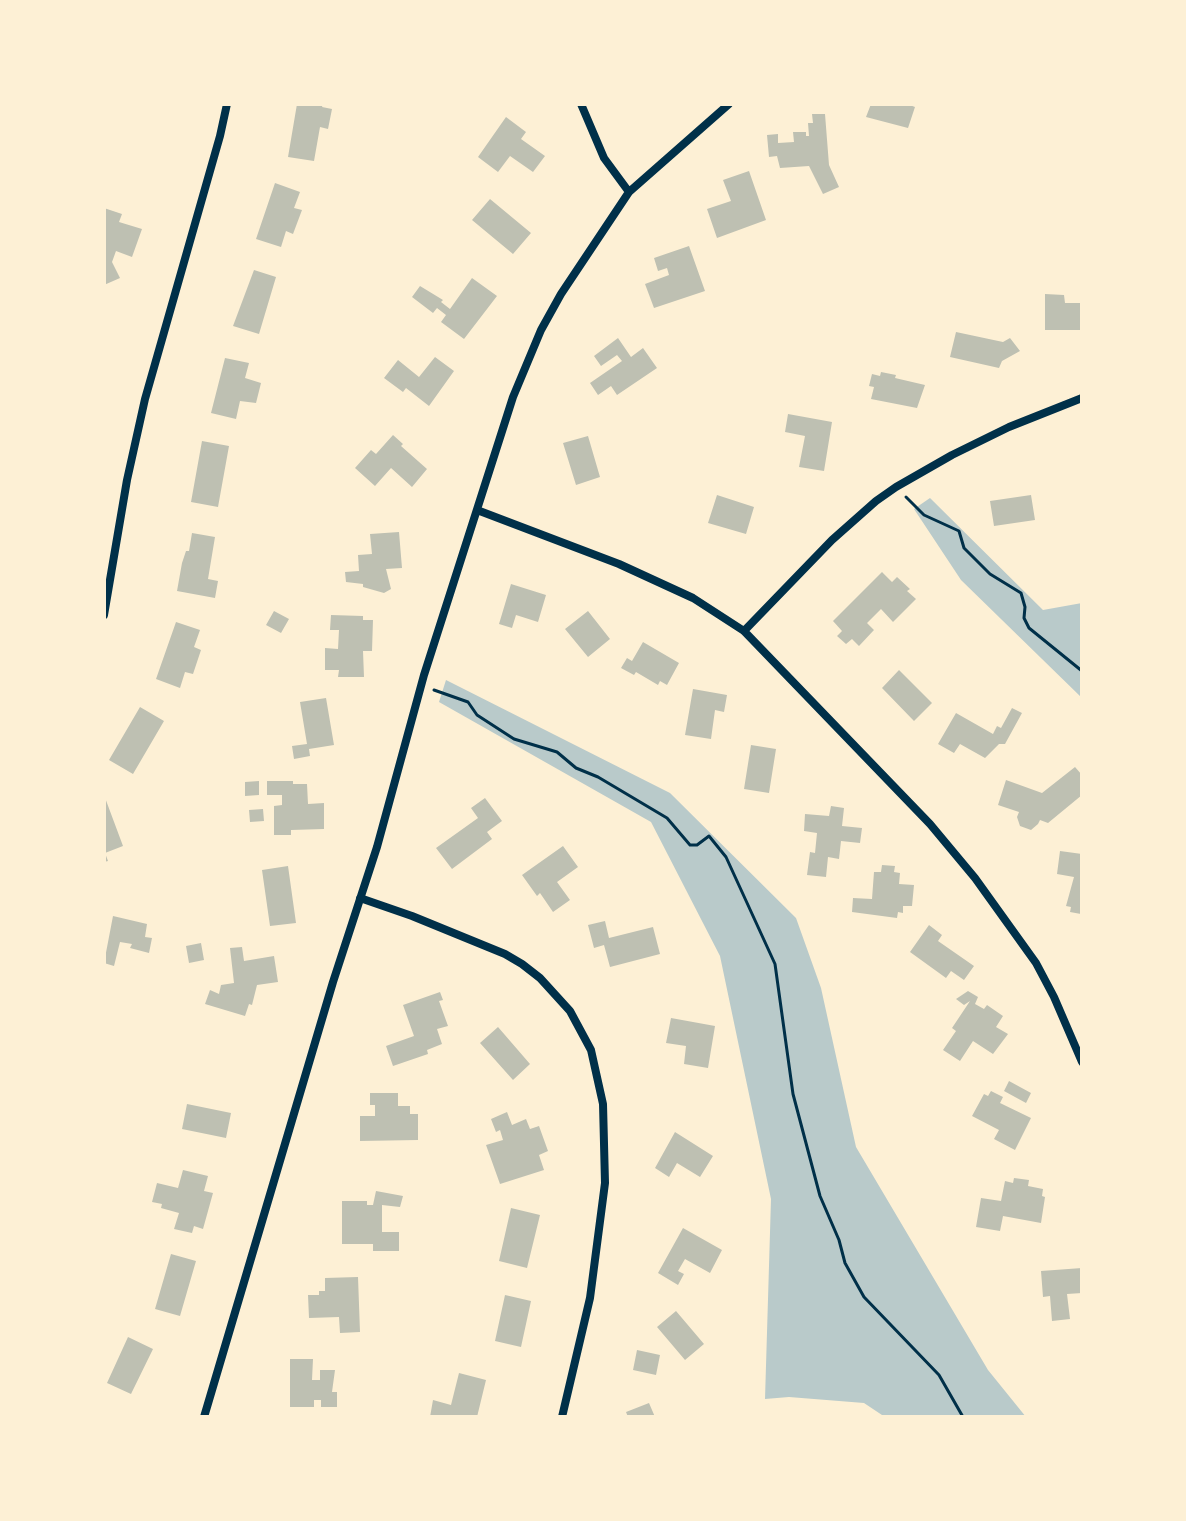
<!DOCTYPE html>
<style>
body{margin:0}
#map{position:relative;width:1186px;height:1521px;overflow:hidden;background:#fdf0d5;font-family:Merriweather,serif}
canvas{display:block}
.frame{position:absolute;inset:0;border:106px solid #fdf0d5;pointer-events:none}
</style>
<div id="map">
<canvas width="1186" height="1521"></canvas>
<div class="frame"></div>
</div>
<script>
const ctx = document.querySelector('canvas').getContext('2d');
ctx.lineJoin = 'round';
function fillPath(path, color) {
  ctx.fillStyle = color;
  ctx.fill(path, 'evenodd');
}
function poly(rows) {
  const path = new Path2D();
  for (const r of rows) {
    path.moveTo(r[0], r[1]);
    for (let i = 2; i < r.length; i += 2) path.lineTo(r[i], r[i + 1]);
  }
  return path;
}
function strokePath(path, color, width, dash) {
  ctx.strokeStyle = color;
  ctx.lineWidth = width;
  ctx.lineCap = dash ? 'butt' : 'round';
  ctx.setLineDash(dash || []);
  ctx.stroke(path);
}
fillPath(poly([
 [930,498,1043,610,1082,603,1082,698,961,580,914,509],
 [446,680,670,793,796,918,821,988,856,1147,988,1370,1026,1417,885,1417,864,1403,789,1397,765,1399,771,1199,720,956,651,822,439,702]
]), '#b9caca');
fillPath(poly([
 [297,104,323,104,322,107,332,109,328,129,320,127,314,161,288,157],
 [871,104,907,104,915,107,908,128,866,117],
 [812,114,825,114,829,165,839,187,823,194,809,166,780,168,777,156,769,157,767,135,778,134,778,143,794,142,793,132,806,132,806,136,809,136,808,123,813,123],
 [506,117,526,132,521,139,545,156,533,172,510,156,498,172,478,157],
 [749,171,766,220,717,238,707,209,731,201,723,180],
 [275,183,300,192,294,208,302,210,293,234,286,231,281,247,256,239],
 [490,199,531,233,513,254,472,220],
 [104,208,122,214,119,222,142,229,132,257,116,251,112,262,120,278,104,285],
 [689,246,705,291,654,308,645,284,669,275,667,268,658,271,654,258],
 [254,270,276,277,259,334,233,326],
 [472,278,497,296,464,339,441,322,446,315,437,308,433,313,412,297,420,286,443,300,441,302,450,309],
 [1045,294,1064,295,1065,303,1082,303,1082,330,1045,330],
 [956,332,1003,342,1010,338,1020,351,1002,361,999,368,950,357],
 [618,338,631,357,643,348,657,368,617,395,611,386,598,395,590,383,622,361,617,355,601,366,594,356],
 [435,357,454,371,429,406,406,388,403,392,384,378,398,360,419,377],
 [225,358,249,363,245,378,261,383,256,403,240,401,236,419,211,413],
 [881,372,896,375,895,378,925,385,917,408,871,399,874,387,869,386,872,374,880,376],
 [788,414,832,422,824,471,799,467,805,436,785,432],
 [393,435,403,444,401,446,427,469,412,487,391,468,375,486,355,468,371,450,376,454],
 [588,436,600,477,576,485,563,443],
 [202,441,229,446,218,507,191,502],
 [717,495,754,507,746,534,708,523],
 [1031,495,1035,520,994,526,990,501],
 [399,532,402,568,386,569,391,589,384,593,363,587,363,584,346,582,345,572,359,571,358,555,372,554,370,534],
 [192,533,215,537,208,579,218,581,215,598,177,591,182,563,186,551,189,551],
 [882,572,892,582,897,577,910,589,907,591,916,599,893,622,881,609,867,623,874,630,859,646,852,639,846,644,837,636,842,631,833,621],
 [511,584,546,595,538,622,516,615,512,628,499,624],
 [274,611,289,619,281,633,266,625],
 [588,611,610,639,588,657,565,629],
 [331,615,363,616,363,620,373,620,372,651,363,651,364,677,338,677,339,670,325,670,325,648,338,649,339,630,330,630],
 [176,622,200,630,194,647,201,650,193,674,185,672,180,688,156,679],
 [643,642,679,663,667,685,660,681,658,685,636,672,634,675,621,668,627,658,632,661],
 [899,670,932,703,914,721,882,688],
 [693,689,727,695,724,712,715,710,711,739,685,735],
 [326,698,334,745,309,749,310,756,294,759,292,746,307,744,300,702],
 [140,707,164,721,133,774,109,760],
 [1012,708,1022,713,1005,744,999,744,985,758,960,744,954,753,938,744,956,713,993,734,997,726,1001,728],
 [751,745,776,749,769,793,744,789],
 [1075,767,1082,775,1082,795,1048,823,1040,820,1038,824,1031,830,1020,826,1017,817,1019,812,998,805,1006,780,1042,793],
 [259,781,259,795,245,796,245,782],
 [267,781,293,781,293,784,307,784,308,804,324,803,324,829,291,830,291,835,274,835,274,806,282,805,282,795,267,795],
 [104,795,123,846,105,853,108,861,104,862],
 [485,798,502,821,487,832,492,839,452,869,436,848,478,818,471,808],
 [831,806,844,808,842,826,862,828,860,843,841,841,839,859,828,857,826,877,807,875,810,852,815,853,817,833,804,831,805,814,829,816],
 [263,809,264,821,250,822,249,810],
 [563,846,578,867,557,882,570,900,553,912,540,893,537,896,522,875],
 [1060,851,1082,854,1081,914,1070,912,1071,907,1066,906,1074,877,1057,874],
 [882,865,895,866,894,872,900,873,899,884,914,885,912,906,903,906,903,913,898,912,897,918,852,912,853,898,872,899,874,872,881,872],
 [288,866,296,923,270,926,262,870],
 [113,916,147,924,145,937,152,938,149,953,130,948,132,944,120,942,114,966,104,963],
 [605,921,609,938,653,927,660,954,610,967,604,945,594,948,588,925],
 [929,925,942,935,938,941,974,966,964,980,951,971,946,978,910,952],
 [201,943,204,960,189,963,186,946],
 [242,947,244,961,274,956,278,982,257,985,252,1005,249,1004,245,1016,205,1004,210,990,219,994,221,985,234,983,230,948],
 [968,991,978,997,975,1004,984,1009,987,1005,1003,1016,996,1027,1008,1034,993,1054,973,1041,960,1061,943,1050,956,1031,952,1028,970,1001,964,1005,956,999],
 [440,992,443,1000,439,1001,448,1026,437,1029,442,1044,427,1050,428,1054,393,1066,386,1046,414,1036,403,1005],
 [671,1018,715,1026,708,1068,684,1064,686,1046,666,1043],
 [498,1027,530,1064,513,1080,480,1043],
 [1009,1081,1031,1093,1026,1103,1004,1091],
 [991,1091,1003,1097,1000,1103,1031,1118,1015,1150,994,1139,999,1130,972,1116,984,1094,988,1096],
 [370,1093,398,1093,398,1106,410,1106,410,1114,418,1114,418,1140,360,1141,360,1116,375,1116,375,1105,370,1105],
 [187,1104,231,1113,226,1138,182,1129],
 [507,1112,512,1125,526,1119,530,1129,539,1126,548,1151,539,1155,544,1170,500,1184,486,1145,503,1140,500,1130,496,1132,491,1119],
 [675,1132,713,1156,700,1177,677,1163,669,1177,655,1168],
 [183,1170,208,1176,204,1191,213,1193,203,1229,194,1226,192,1233,174,1229,179,1213,161,1208,162,1204,152,1202,157,1183,178,1188],
 [1014,1178,1029,1180,1028,1186,1043,1189,1042,1196,1045,1197,1041,1223,1003,1216,1000,1231,976,1227,981,1198,1001,1201,1005,1181,1013,1183],
 [376,1191,403,1196,400,1207,382,1205,382,1232,399,1232,399,1251,373,1251,373,1244,342,1244,342,1201,367,1201,367,1205,373,1205],
 [511,1208,540,1215,527,1268,499,1261],
 [683,1228,722,1250,710,1273,685,1259,678,1271,684,1274,678,1285,658,1273],
 [171,1254,196,1261,180,1316,155,1309],
 [1082,1268,1082,1293,1067,1294,1070,1319,1052,1321,1050,1296,1043,1297,1041,1271],
 [358,1277,360,1332,340,1333,339,1317,309,1318,308,1295,319,1295,319,1291,325,1291,325,1278],
 [505,1295,531,1301,521,1347,495,1341],
 [676,1311,704,1344,685,1360,657,1327],
 [128,1337,153,1349,131,1394,107,1383],
 [637,1350,660,1355,656,1375,633,1370],
 [290,1359,313,1359,312,1380,320,1380,320,1370,335,1370,332,1392,337,1392,337,1407,321,1407,321,1400,314,1400,314,1407,290,1407],
 [459,1373,486,1380,477,1417,430,1417,433,1400,451,1405],
 [649,1403,655,1417,628,1417,626,1412]
]), '#bec0b2');
strokePath(poly([
 [906,497,924,515,959,531,964,548,990,574,1021,593,1025,607,1024,618,1029,628,1082,671],
 [434,690,468,702,477,715,514,739,557,752,576,768,598,777,667,818,690,845,697,845,709,836,726,857,775,964,793,1094,820,1196,839,1240,845,1263,864,1297,939,1375,963,1417]
]), '#003049', 3);
strokePath(poly([
 [581,104,604,158,629,192],
 [477,510,619,564,693,598,744,631,930,824,975,878,1036,963,1054,997,1082,1062],
 [104,615,127,480,145,399,220,136,227,104],
 [744,631,832,540,876,501,896,487,952,455,1009,427,1082,398],
 [360,898,412,916,505,954,522,964,540,978,570,1011,591,1050,603,1104,605,1183,590,1298,562,1417],
 [204,1417,333,982,377,847,424,675,513,397,541,330,561,294,629,192,729,104]
]), '#003049', 8);
</script>
